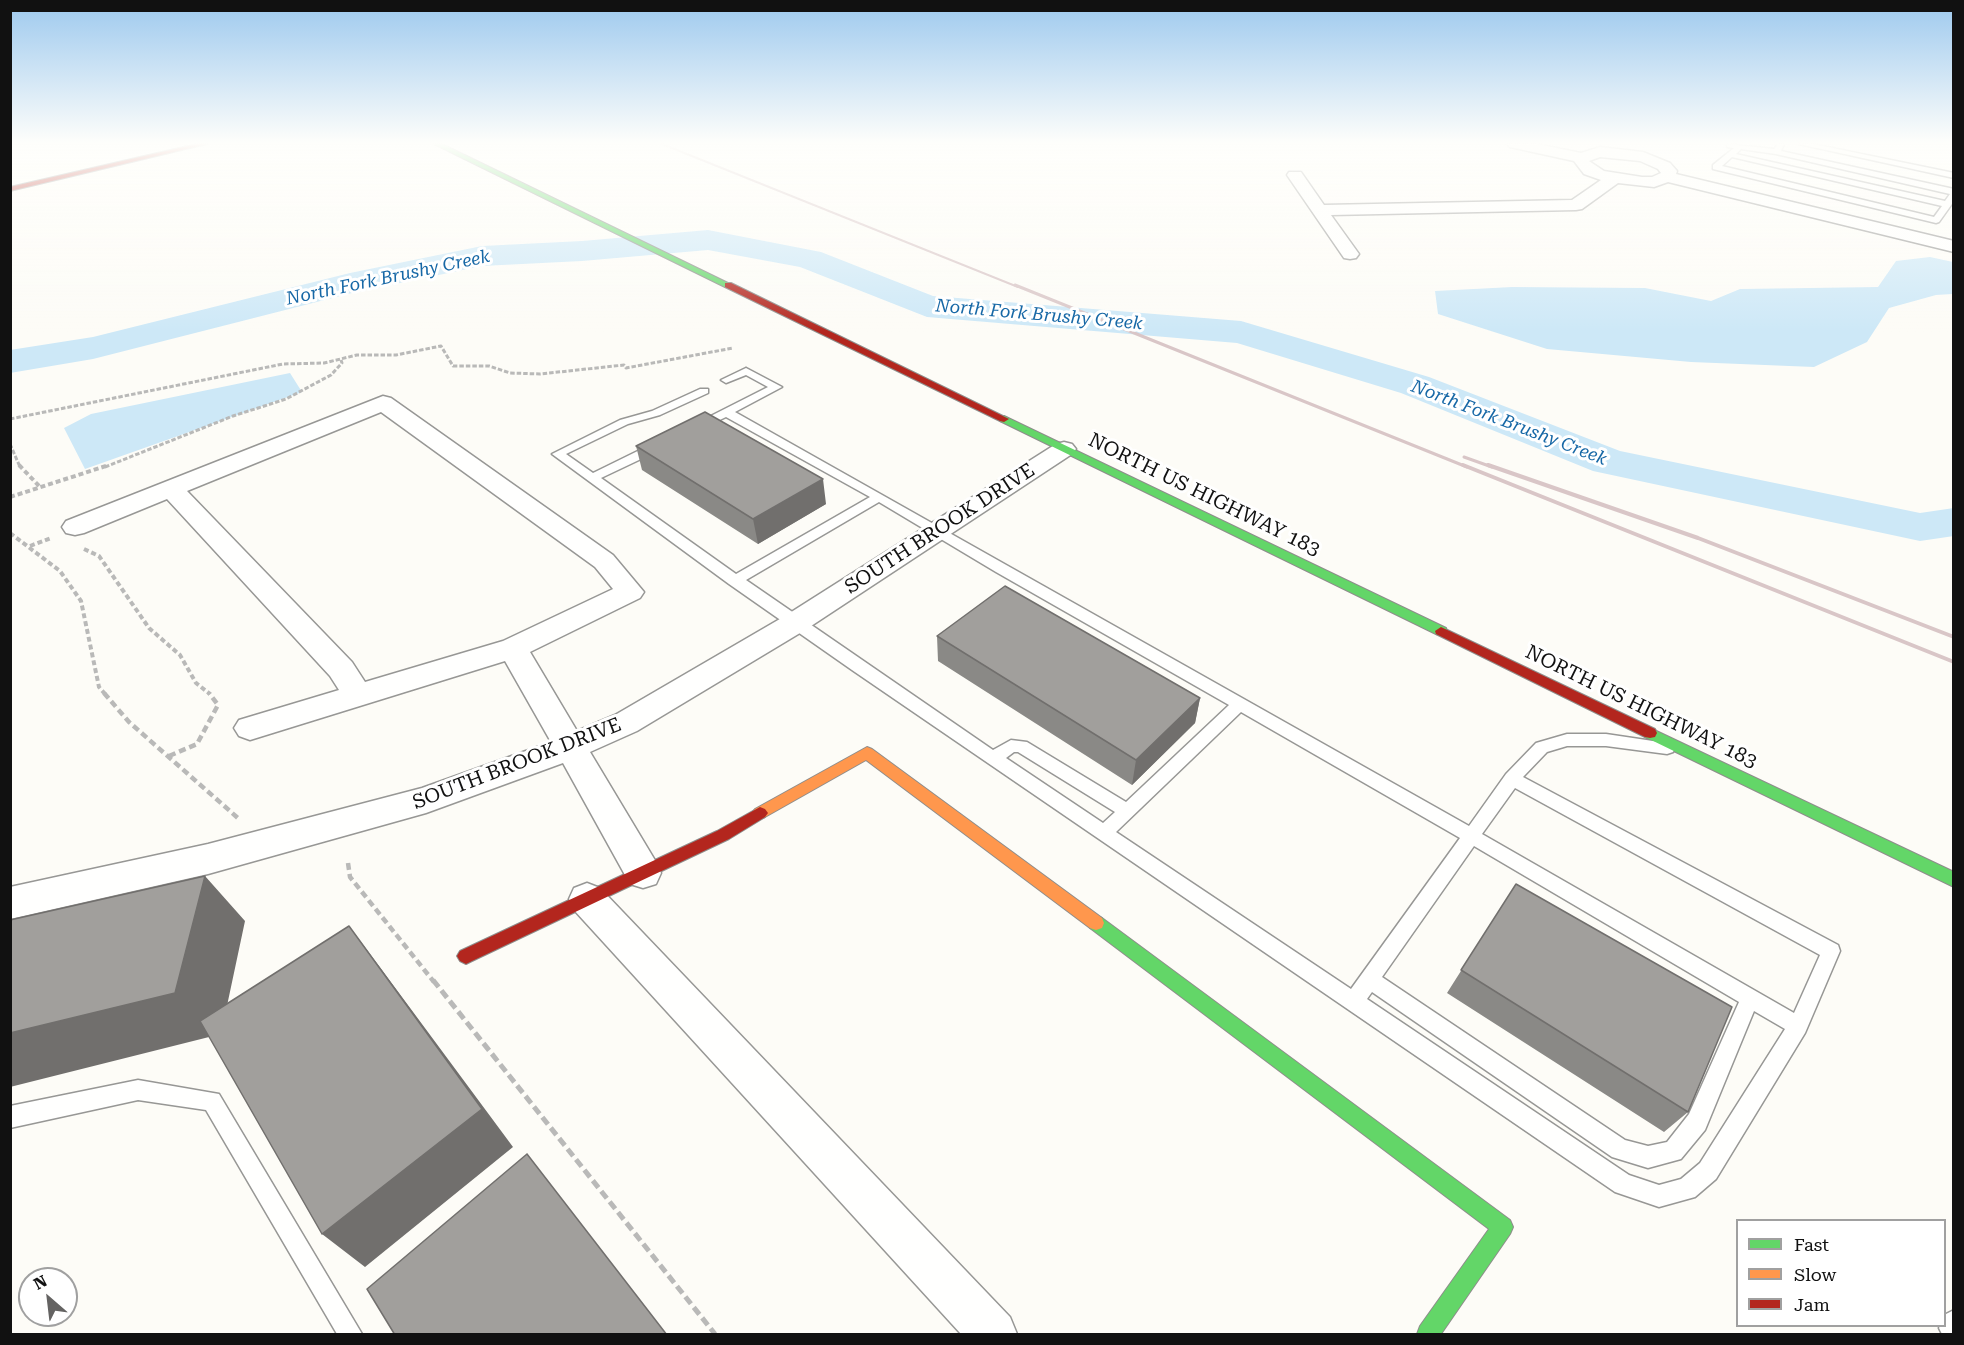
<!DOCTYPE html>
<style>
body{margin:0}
#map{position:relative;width:1964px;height:1345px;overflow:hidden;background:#fdfcf7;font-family:"Roboto Serif",serif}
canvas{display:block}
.frame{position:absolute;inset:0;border:12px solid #111;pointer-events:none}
.legend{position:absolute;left:1736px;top:1219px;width:210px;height:108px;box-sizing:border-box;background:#fff;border:2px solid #a0a0a0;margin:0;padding:8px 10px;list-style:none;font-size:18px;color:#111}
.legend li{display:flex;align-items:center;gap:12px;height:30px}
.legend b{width:30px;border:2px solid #a0a0a0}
.north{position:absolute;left:18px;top:1267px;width:60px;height:60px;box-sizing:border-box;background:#fff;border:2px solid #a0a0a0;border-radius:50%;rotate:332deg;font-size:16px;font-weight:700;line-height:24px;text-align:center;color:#111}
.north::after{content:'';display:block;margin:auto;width:21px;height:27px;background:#646362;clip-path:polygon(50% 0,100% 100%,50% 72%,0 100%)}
</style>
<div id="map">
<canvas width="1964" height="1345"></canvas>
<div class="frame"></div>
<ul class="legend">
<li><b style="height:8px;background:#63d668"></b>Fast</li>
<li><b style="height:8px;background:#ff974d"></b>Slow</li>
<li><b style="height:8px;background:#b3261e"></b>Jam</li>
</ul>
<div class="north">N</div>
</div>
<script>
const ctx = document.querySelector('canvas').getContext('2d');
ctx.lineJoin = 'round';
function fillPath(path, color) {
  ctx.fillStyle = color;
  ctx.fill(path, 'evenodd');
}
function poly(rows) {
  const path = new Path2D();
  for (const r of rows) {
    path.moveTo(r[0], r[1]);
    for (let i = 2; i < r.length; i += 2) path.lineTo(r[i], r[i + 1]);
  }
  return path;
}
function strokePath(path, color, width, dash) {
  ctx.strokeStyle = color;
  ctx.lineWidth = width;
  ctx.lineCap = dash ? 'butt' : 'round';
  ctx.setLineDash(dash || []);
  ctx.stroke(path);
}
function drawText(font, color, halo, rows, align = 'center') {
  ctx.font = font + ' "Roboto Serif",serif';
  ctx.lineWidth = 6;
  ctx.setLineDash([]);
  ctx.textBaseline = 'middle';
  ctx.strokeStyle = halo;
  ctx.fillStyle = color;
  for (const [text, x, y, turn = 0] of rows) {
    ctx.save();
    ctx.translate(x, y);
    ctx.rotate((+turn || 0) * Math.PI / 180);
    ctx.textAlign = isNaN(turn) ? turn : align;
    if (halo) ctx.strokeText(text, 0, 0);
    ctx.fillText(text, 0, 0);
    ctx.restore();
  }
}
fillPath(poly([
 [1930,257,1953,262,1953,294,1936,295,1889,308,1867,342,1814,367,1691,362,1547,349,1438,314,1435,291,1512,287,1645,288,1711,301,1740,289,1878,287,1896,261],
 [290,373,302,392,85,469,64,428,91,414]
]), '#cde8f7');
fillPath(poly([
 [708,230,821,252,933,296,1241,321,1429,377,1620,451,1920,513,1954,508,1954,536,1920,541,1593,471,1401,393,1237,343,927,317,800,267,708,250,582,261,482,266,352,293,93,359,10,373,10,350,93,337,350,273,482,246,582,241,708,230]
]), '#cde8f7');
const lane = poly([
 [1727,144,1774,149,1778,144,1784,144,1781,151,1954,189,1954,201,1939,222,1936,223,1713,169,1713,165,1734,148,1727,147,1727,144],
 [1741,149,1776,154,1950,194,1945,201,1736,154,1741,149],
 [1732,157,1942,206,1934,217,1722,166,1732,157],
 [1799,144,1813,144,1954,173,1954,178,1799,144],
 [746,368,782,387,735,412,1469,826,1506,774,1536,743,1567,734,1606,734,1673,744,1675,748,1673,752,1667,754,1606,746,1567,746,1547,752,1523,777,1838,945,1840,951,1805,1033,1716,1179,1695,1197,1659,1207,1615,1192,852,670,729,584,552,454,620,420,652,411,700,389,708,389,708,393,660,415,628,424,566,454,593,473,652,444,660,444,660,450,601,478,736,574,870,497,726,417,703,428,695,428,695,424,768,387,746,375,726,383,721,380,746,368],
 [879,502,996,572,1229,705,1126,802,1027,742,1011,740,993,750,746,580,879,502],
 [1241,712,1460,838,1351,989,1116,832,1241,712],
 [1014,752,1018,752,1115,812,1103,823,1006,758,1014,752],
 [1515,788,1820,955,1794,1013,1482,834,1515,788],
 [1474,846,1739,1002,1689,1114,1667,1142,1648,1146,1625,1140,1382,977,1474,846],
 [1372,992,1612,1157,1648,1168,1681,1159,1705,1130,1754,1011,1785,1029,1700,1163,1681,1179,1659,1185,1629,1175,1367,999,1372,992],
 [138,1080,219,1094,362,1334,337,1334,206,1110,138,1100,10,1128,10,1106,138,1080],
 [1954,1310,1954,1334,1942,1334,1939,1328,1940,1326,1944,1326,1944,1315,1954,1310]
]);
const street = poly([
 [1507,144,1537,144,1581,153,1600,147,1643,152,1670,163,1677,171,1676,174,1954,241,1954,252,1668,182,1654,187,1618,183,1582,209,1576,210,1331,215,1359,254,1356,258,1350,259,1344,258,1287,175,1289,172,1301,172,1324,205,1572,200,1601,180,1584,174,1574,161,1510,147,1507,144],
 [1600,157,1640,161,1658,169,1661,173,1652,177,1642,177,1604,171,1589,161,1600,157],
 [383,396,391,398,613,555,644,592,640,598,530,652,577,731,615,715,785,616,1056,444,1064,442,1072,444,1076,449,1072,454,805,630,637,731,590,752,656,862,661,873,656,884,643,888,630,884,563,763,426,813,208,874,10,919,10,887,208,844,422,788,551,742,505,661,250,740,239,736,234,728,239,720,339,690,330,676,167,499,84,533,75,535,66,533,62,527,66,521,383,396],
 [381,412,595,567,613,589,503,641,365,682,352,662,187,491,381,412],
 [587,883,600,888,1010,1317,1017,1334,961,1334,574,910,569,899,574,888,587,883]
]);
const fast = poly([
 [434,144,442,144,732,285,725,287,434,144],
 [1004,416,1446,628,1447,631,1441,635,1436,634,1000,421,999,419,1004,416],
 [1650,728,1954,872,1954,887,1645,737,1643,733,1645,729,1650,728],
 [1096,916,1102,918,1510,1220,1513,1227,1510,1234,1441,1334,1417,1334,1420,1326,1489,1229,1090,928,1088,923,1090,918,1096,916]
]);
const slow = poly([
 [867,747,872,749,1102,918,1104,923,1102,928,1096,930,1090,928,866,760,765,817,760,819,755,817,752,813,755,809,867,747]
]);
const jam = poly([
 [196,144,207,144,10,191,10,187,196,144],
 [725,283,731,283,1009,419,1004,422,1000,421,725,287,725,283],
 [1441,627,1655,729,1657,733,1655,737,1650,738,1645,737,1436,634,1435,631,1441,627],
 [760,807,765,809,768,813,765,817,729,839,472,961,466,964,460,961,457,956,460,951,717,831,760,807]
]);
strokePath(lane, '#979795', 3);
strokePath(street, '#979795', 3);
strokePath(fast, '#8e8d8b', 2);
strokePath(slow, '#8e8d8b', 2);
strokePath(jam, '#8e8d8b', 2);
strokePath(poly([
 [10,419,283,364,324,363,357,355,396,355,441,346,453,366,489,366,510,373,540,374,624,365,626,368,733,348],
 [10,444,20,467],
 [105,467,233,416,286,399,331,375,342,363,341,360]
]), '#b9b9b8', 3, [4.5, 2]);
strokePath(poly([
 [19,465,41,488],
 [10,497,109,465],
 [10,533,60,571,81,601,99,687,105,694],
 [30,546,51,538],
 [84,549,99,556,149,628,180,655,196,683,210,694]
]), '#b9b9b8', 4, [5, 3]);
strokePath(poly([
 [104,693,129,722,239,819],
 [169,756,197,744,218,705,209,693],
 [348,863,350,877,434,982]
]), '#b9b9b8', 4.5, [7, 4]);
strokePath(poly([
 [433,980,715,1334]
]), '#b9b9b8', 5, [9, 4.5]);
fillPath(lane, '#fffffe');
fillPath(street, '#fffffe');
fillPath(fast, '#63d668');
fillPath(slow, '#ff974d');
fillPath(jam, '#b3261e');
strokePath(poly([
 [662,144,1018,287]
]), '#d9c6c7', 2);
strokePath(poly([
 [1015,285,1467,467],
 [1464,457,1492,467]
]), '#d9c6c7', 3);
strokePath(poly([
 [1463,465,1954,662],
 [1488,465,1698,538,1954,637]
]), '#d9c6c7', 4);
fillPath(poly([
 [636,446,826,504,758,544,642,470],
 [937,636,1200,698,1195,723,1132,785,938,661],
 [1516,884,1688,1112,1664,1132,1447,993]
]), '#8a8986');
fillPath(poly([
 [823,479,826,504,758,544,753,519],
 [1200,698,1195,723,1132,785,1136,760],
 [205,876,245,921,221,1034,10,1087,10,1033],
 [349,926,382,970,513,1147,365,1267,322,1234]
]), '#716f6d');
const building = poly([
 [705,412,823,479,753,519,636,446,705,412],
 [1005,586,1200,698,1136,760,937,636,1005,586],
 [205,876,175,993,10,1033,10,920,205,876],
 [1516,884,1732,1007,1688,1112,1461,970,1516,884],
 [349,926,482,1109,322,1234,200,1021,349,926],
 [527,1154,667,1335,395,1335,367,1289,527,1154]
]);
fillPath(building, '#a19f9c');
strokePath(building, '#716f6d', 1.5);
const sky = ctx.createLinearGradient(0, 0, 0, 332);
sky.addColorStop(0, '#9dc9ee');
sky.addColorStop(0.43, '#fefefb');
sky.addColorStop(1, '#fefefb00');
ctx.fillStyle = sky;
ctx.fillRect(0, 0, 1964, 332);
drawText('italic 18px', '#1768a6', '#fff', [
 ["North Fork Brushy Creek",388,278,-12],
 ["North Fork Brushy Creek",1039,315,5],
 ["North Fork Brushy Creek",1509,423,21]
]);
drawText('20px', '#111', '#fff', [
 ["NORTH US HIGHWAY 183",1204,495,26],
 ["SOUTH BROOK DRIVE",940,529,-33],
 ["NORTH US HIGHWAY 183",1641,707,26],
 ["SOUTH BROOK DRIVE",517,764,-21]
]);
</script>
